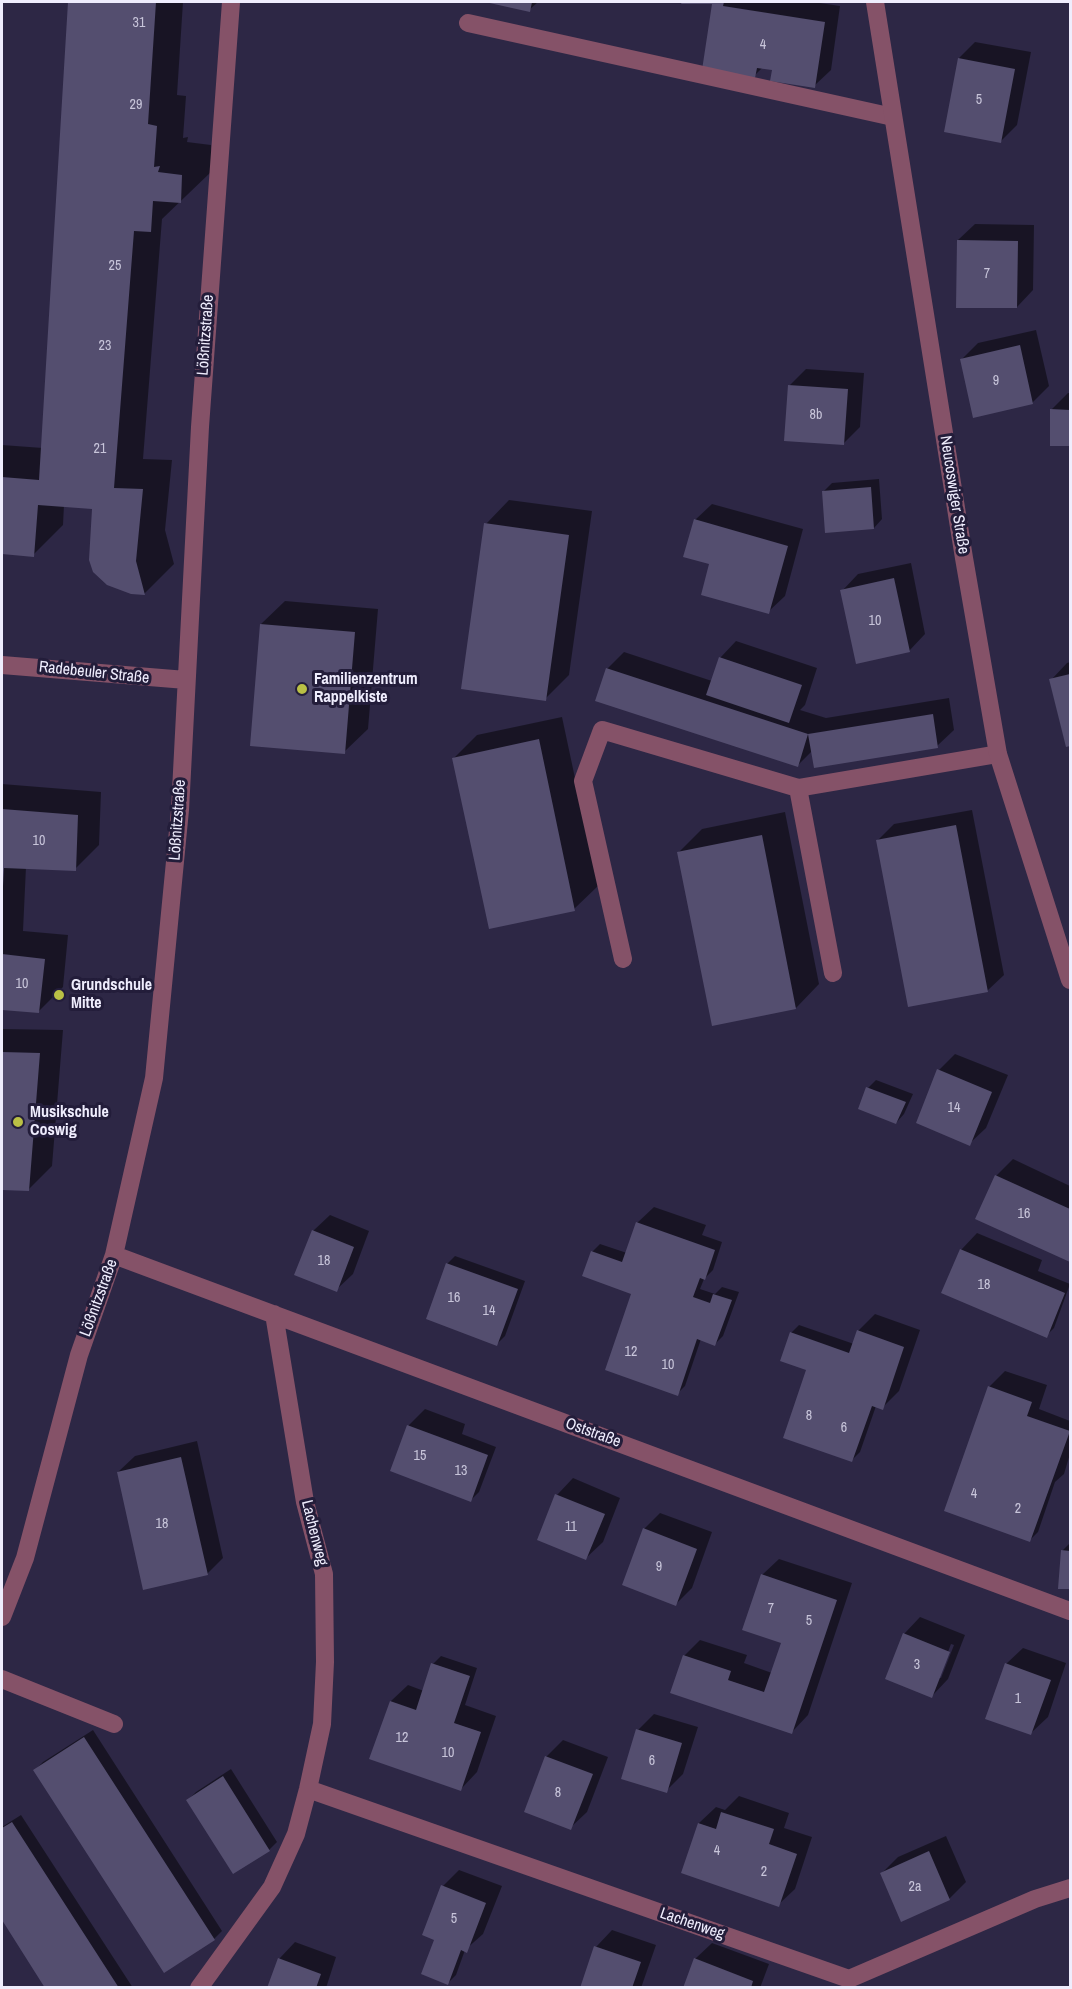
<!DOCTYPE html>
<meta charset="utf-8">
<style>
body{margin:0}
#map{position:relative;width:1072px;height:1989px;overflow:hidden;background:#2d2745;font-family:"Archivo Narrow",sans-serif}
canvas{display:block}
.frame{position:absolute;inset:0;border:3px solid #efedfd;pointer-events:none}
</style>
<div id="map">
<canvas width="1072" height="1989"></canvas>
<div class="frame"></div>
</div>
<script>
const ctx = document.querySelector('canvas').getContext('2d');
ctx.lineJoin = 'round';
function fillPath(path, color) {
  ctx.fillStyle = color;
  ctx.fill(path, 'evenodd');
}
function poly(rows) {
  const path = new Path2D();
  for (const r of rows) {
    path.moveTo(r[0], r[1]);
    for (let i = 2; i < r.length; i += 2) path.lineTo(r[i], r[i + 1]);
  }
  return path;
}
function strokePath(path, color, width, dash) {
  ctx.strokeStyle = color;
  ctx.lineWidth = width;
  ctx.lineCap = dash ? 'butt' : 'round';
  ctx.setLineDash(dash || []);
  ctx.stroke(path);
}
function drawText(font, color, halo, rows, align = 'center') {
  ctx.font = font + ' "Archivo Narrow",sans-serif';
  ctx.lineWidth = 6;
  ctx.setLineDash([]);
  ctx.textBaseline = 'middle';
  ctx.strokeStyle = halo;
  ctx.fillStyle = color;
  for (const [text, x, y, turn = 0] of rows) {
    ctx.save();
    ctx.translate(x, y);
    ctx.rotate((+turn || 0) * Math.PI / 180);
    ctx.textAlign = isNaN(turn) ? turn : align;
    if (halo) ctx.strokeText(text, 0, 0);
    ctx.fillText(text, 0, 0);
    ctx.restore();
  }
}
fillPath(poly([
 [70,2,183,2,177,95,186,96,183,138,188,137,187,142,211,145,211,172,162,219,143,459,172,460,165,530,174,564,144,594,93,508,64,505,63,525,33,555,2,553,2,445,43,448],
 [487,2,538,2,529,10],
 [684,2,813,2,840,6,831,70,814,86,773,69,763,67,754,76,714,3],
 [975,42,1031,52,1017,125,1000,142,959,58],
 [975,224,1034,225,1033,290,1017,307,958,240],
 [1036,330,1049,386,1032,403,962,359,978,343],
 [806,369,864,373,860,427,844,443,789,386],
 [1068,393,1070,393,1070,445,1051,445,1051,410],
 [879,479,882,519,874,528,824,491,832,483],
 [509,500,592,511,569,675,545,699,486,524],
 [712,504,803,529,785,596,768,612,711,563,695,520],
 [911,563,925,634,909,651,842,591,858,574],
 [285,601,378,609,368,729,344,752,261,624],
 [736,641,817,668,805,705,800,710,826,718,949,698,954,730,937,746,812,751,797,766,607,669,624,652,712,681,720,658],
 [1070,662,1070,744,1067,745,1051,680,1067,663],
 [562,717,598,886,574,909,454,758,477,735],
 [2,784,101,792,99,845,75,869,26,867,23,931,68,935,63,987,39,1011,2,1008],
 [972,810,1004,975,987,991,877,841,894,824],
 [785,812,819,984,796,1008,679,852,702,829],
 [2,1029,63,1030,52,1166,28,1190,2,1189],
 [955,1054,1008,1075,986,1128,969,1144,939,1070],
 [876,1080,913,1094,904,1114,896,1123,868,1088],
 [1013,1159,1070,1186,1070,1260,977,1218,996,1176],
 [654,1207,706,1225,702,1235,722,1242,713,1270,704,1279,700,1289,715,1294,722,1287,739,1292,723,1336,715,1344,701,1339,685,1386,677,1394,635,1288,592,1252,600,1244,627,1253,637,1223],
 [330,1215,369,1231,353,1274,336,1290,313,1231],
 [977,1233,1042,1260,1038,1271,1070,1284,1054,1328,1046,1336,961,1250],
 [455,1256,525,1281,505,1336,497,1344,447,1264],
 [875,1314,920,1330,899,1391,882,1408,876,1406,860,1452,852,1460,791,1333,799,1325,854,1344,858,1331],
 [1005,1371,1047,1385,1039,1409,1070,1421,1070,1454,1064,1474,1055,1482,1038,1532,1030,1540,989,1387],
 [425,1409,465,1424,462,1434,496,1447,479,1492,471,1500,392,1470,409,1425],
 [197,1441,223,1558,207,1574,118,1472,135,1456],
 [573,1478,620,1498,603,1542,586,1558,557,1495],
 [660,1513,712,1532,692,1588,676,1604,644,1529],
 [1070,1543,1070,1588,1060,1587,1062,1551],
 [779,1559,852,1583,808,1715,792,1732,684,1656,700,1640,747,1655,744,1663,772,1673,783,1642,762,1575],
 [920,1617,965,1635,948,1679,932,1696,904,1634],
 [951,1644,954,1645,941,1678,938,1678],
 [1023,1648,1066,1663,1048,1717,1031,1733,1006,1664],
 [441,1656,477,1668,465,1705,496,1716,477,1772,461,1789,371,1758,391,1701,408,1685,424,1691,433,1664],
 [654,1714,698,1727,683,1774,666,1791,638,1730],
 [93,1730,222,1931,214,1939,35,1770,43,1762],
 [563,1740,608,1757,587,1812,570,1828,546,1757],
 [231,1769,277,1842,269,1850,188,1800,196,1792],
 [739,1796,789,1813,784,1828,812,1837,795,1889,778,1905,683,1873,699,1823,716,1807,725,1810],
 [21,1815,133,1988,47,1988,2,1918,2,1827],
 [946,1836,966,1882,949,1899,882,1873,898,1857],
 [459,1870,502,1886,483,1934,465,1950,456,1975,448,1983,443,1886],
 [612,1930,656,1945,641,1988,582,1988,596,1947],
 [295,1942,336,1957,326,1988,269,1988,279,1959],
 [712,1943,769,1964,760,1988,685,1988,695,1959]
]), '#0007');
fillPath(poly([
 [68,2,156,2,148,124,157,126,154,167,160,166,158,172,182,175,181,203,153,201,151,232,134,231,114,488,143,489,136,561,145,595,131,594,107,585,93,572,89,560,92,509,38,505,34,557,2,554,2,477,39,480],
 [485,2,532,2,530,12],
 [682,2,724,2,723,6,825,22,815,88,770,81,772,70,757,68,755,78,702,70,712,4,681,4],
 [958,58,1015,69,1001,143,944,132],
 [957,240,1018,241,1017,308,956,308],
 [1020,345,1033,404,973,418,960,359],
 [788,385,848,389,844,445,784,441],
 [1050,409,1070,410,1070,446,1050,446],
 [871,487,874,529,825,533,822,491],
 [694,519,788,546,769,614,701,595,709,564,683,557],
 [484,523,569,535,546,701,461,689],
 [894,578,910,652,856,664,840,590],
 [260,624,355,632,345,754,250,746],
 [719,657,802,685,789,723,706,695],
 [606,668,808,734,933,714,938,748,814,768,808,734,798,767,595,701],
 [1070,674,1070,746,1066,747,1049,679],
 [539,739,575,911,489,929,452,758],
 [2,809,78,815,76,871,4,868,3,886,2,886],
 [956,825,988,992,908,1007,876,840],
 [762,835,796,1009,712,1026,677,852],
 [2,954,45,959,39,1013,2,1010],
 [2,1052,40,1053,29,1191,2,1190],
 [937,1069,992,1092,970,1146,916,1123],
 [866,1087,906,1102,896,1124,858,1109],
 [995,1175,1070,1209,1070,1262,975,1219],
 [636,1222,715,1250,705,1280,700,1278,693,1297,710,1303,713,1294,732,1300,715,1346,697,1339,678,1396,605,1370,631,1294,582,1276,591,1251,622,1262],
 [312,1230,354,1247,337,1292,294,1275],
 [960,1249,1065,1293,1047,1338,941,1293],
 [446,1263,518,1289,497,1346,426,1319],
 [857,1330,904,1347,883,1410,872,1406,852,1462,783,1438,806,1370,780,1361,790,1332,849,1353],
 [988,1386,1032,1402,1027,1416,1070,1431,1030,1542,944,1511],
 [407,1425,488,1455,471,1502,390,1471],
 [181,1457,208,1575,143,1590,117,1472],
 [555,1494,605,1514,586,1560,537,1540],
 [643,1528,697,1549,676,1606,622,1585],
 [1061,1550,1070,1551,1070,1589,1058,1589],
 [761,1574,837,1600,792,1734,670,1693,683,1655,731,1671,728,1680,764,1692,781,1643,742,1630],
 [903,1633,950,1652,932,1698,885,1679],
 [431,1663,470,1676,454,1723,481,1732,461,1791,369,1759,390,1701,416,1710],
 [1005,1663,1051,1680,1031,1735,985,1719],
 [636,1729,682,1743,667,1793,621,1779],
 [84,1737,215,1940,164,1973,33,1770],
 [545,1756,593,1774,571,1830,524,1812],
 [223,1776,270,1851,233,1874,186,1800],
 [721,1812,774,1829,769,1844,797,1854,779,1907,681,1873,698,1823,716,1829],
 [12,1822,119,1988,45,1988,2,1920,2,1828],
 [929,1851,950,1900,901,1922,880,1873],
 [441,1885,486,1903,467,1953,461,1950,448,1985,421,1974,434,1940,422,1935],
 [594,1946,641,1962,632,1988,580,1988],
 [278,1958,321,1974,316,1988,267,1988],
 [694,1958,753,1981,751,1988,683,1988]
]), '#544e6f');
strokePath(poly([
 [468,23,893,117],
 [798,788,833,973],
 [623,959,583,781,602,730,798,788,998,754],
 [2,1679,114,1724]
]), '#855268', 18);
strokePath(poly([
 [875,2,964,558,998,754,1070,980],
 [2,665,186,680],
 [114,1255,1070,1611],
 [2,1617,25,1558,79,1355,114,1255,154,1078,180,810,200,427,231,2],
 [308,1789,849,1979,1035,1899,1070,1888],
 [199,1988,272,1887,296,1834,308,1789,322,1724,325,1662,324,1574,305,1502,274,1314]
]), '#855268', 18);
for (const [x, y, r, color] of [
 [302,689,6,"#bac045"],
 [59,995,6,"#bac045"],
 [18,1122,6,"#bac045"]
]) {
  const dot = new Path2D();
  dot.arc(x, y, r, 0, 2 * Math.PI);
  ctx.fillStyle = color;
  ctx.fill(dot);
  strokePath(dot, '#231d3a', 2);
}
drawText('14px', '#c8c5da', null, [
 ["31",139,23],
 ["4",763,45],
 ["5",979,100],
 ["29",136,105],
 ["25",115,266],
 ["7",987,274],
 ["23",105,346],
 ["9",996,381],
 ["8b",816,415],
 ["21",100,449],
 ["10",875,621],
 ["10",39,841],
 ["10",22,984],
 ["14",954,1108],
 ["16",1024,1214],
 ["18",324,1261],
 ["18",984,1285],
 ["16",454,1298],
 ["14",489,1311],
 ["12",631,1352],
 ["10",668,1365],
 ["8",809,1416],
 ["6",844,1428],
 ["15",420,1456],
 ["13",461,1471],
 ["4",974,1494],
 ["2",1018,1509],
 ["18",162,1524],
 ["11",571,1527],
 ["9",659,1567],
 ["7",771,1609],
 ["5",809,1621],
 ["3",917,1665],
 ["1",1018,1699],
 ["12",402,1738],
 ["10",448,1753],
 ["6",652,1761],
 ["8",558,1793],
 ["4",717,1851],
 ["2",764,1872],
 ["2a",915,1887],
 ["5",454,1919]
]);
drawText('16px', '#efedfd', '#231d3a', [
 ["Lößnitzstraße",206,335,-86],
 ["Neucoswiger Straße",954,495,81],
 ["Radebeuler Straße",94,673,6],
 ["Lößnitzstraße",178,820,-86],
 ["Lößnitzstraße",99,1298,-70],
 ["Oststraße",593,1433,20],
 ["Lachenweg",314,1533,76],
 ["Lachenweg",692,1924,19]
]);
drawText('bold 16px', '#efedfd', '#231d3a', [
 ["Familienzentrum",314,680],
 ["Rappelkiste",314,698],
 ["Grundschule",71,986],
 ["Mitte",71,1004],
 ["Musikschule",30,1113],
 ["Coswig",30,1131]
], 'left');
</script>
